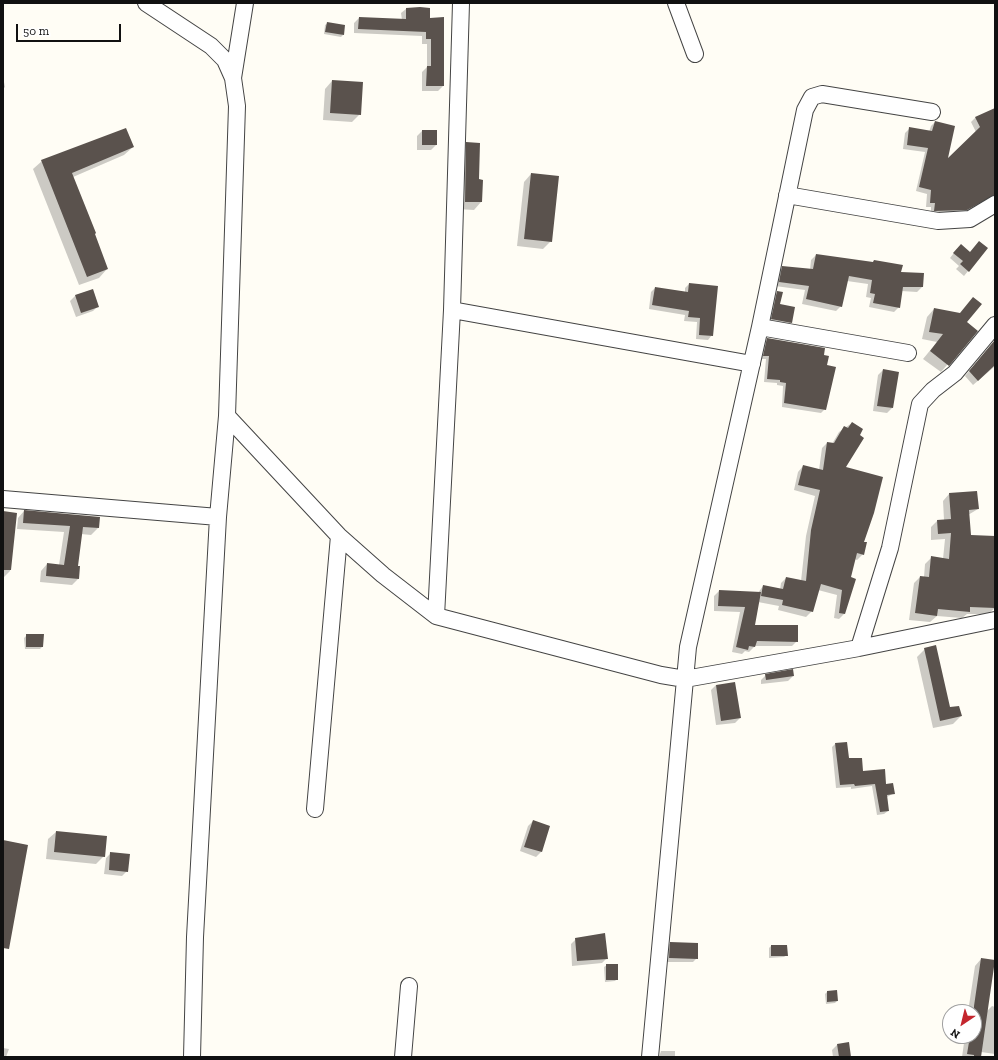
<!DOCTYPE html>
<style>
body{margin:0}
#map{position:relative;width:998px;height:1060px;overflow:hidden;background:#fffdf5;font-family:"Zilla Slab",serif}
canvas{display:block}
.frame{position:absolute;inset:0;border:4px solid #111;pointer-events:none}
.north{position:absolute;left:942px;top:1004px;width:40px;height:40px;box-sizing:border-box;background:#fff;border:1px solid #a0a0a0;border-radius:50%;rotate:215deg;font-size:11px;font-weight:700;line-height:16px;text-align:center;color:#111}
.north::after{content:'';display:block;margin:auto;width:14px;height:18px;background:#c4262e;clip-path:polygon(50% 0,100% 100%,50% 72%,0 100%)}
.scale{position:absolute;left:16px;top:24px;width:105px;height:18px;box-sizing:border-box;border:2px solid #111;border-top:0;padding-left:5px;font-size:12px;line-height:14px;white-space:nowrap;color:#111;-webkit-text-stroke:3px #fff;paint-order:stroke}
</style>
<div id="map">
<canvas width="998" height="1060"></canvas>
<div class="frame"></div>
<div class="north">N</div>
<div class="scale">50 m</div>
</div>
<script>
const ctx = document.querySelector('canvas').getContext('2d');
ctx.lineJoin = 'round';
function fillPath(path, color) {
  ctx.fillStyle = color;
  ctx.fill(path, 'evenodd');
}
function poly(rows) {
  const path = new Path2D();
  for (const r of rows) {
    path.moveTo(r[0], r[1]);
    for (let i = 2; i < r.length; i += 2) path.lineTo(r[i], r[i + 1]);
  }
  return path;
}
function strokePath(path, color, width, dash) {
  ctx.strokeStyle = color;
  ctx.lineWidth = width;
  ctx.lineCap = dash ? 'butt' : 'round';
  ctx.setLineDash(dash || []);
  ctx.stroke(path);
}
fillPath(poly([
 [406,9,429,9,429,19,443,18,443,86,438,91,422,91,422,72,427,67,427,44,422,44,422,36,354,33,354,23,359,18,402,20,401,13],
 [328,23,343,35,341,37,324,34,325,25],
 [3,77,5,87,3,89],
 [332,81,360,114,352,122,323,120,325,89],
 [993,110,995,114,995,201,990,198,962,214,931,215,931,207,926,207,927,194,916,191,925,152,903,149,905,133,910,128,929,132,931,126,935,122,946,161,976,132,971,122,975,118],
 [422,131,436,145,431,150,417,150,417,136],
 [467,143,478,180,481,202,474,210,457,209,459,151],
 [133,147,124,155,73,177,107,269,99,278,79,285,33,169,42,161],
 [531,174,551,241,543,249,517,246,524,182],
 [987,248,964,276,956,269,959,266,950,258,957,249,970,252],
 [816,255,872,263,874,261,900,273,922,274,922,287,917,292,901,291,899,307,894,312,869,307,871,298,866,297,868,284,847,281,841,306,836,311,802,304,805,290,775,286,778,272,783,267,810,270,811,260],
 [689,284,712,335,708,340,696,339,697,322,684,321,685,315,649,309,651,292,655,288,685,292,685,288],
 [778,292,779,305,791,323,787,327,768,323,774,296],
 [75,296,98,306,93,311,76,317,70,301],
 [934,309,966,322,976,331,941,372,923,359,937,342,922,339,927,317],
 [768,339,823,356,826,366,825,409,821,413,782,407,783,386,777,385,777,383,764,382,766,359,761,359,764,342],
 [995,340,995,368,994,367,973,385,965,376],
 [883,370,892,408,887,413,873,411,878,375],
 [852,423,845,468,863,542,863,554,857,560,854,559,844,614,839,619,834,618,837,595,818,590,812,611,806,617,778,610,779,606,758,602,754,626,797,641,792,646,755,646,749,652,745,651,742,654,732,652,740,612,714,611,714,596,719,591,758,593,763,586,780,590,781,583,786,578,801,581,806,536,815,496,794,490,798,472,803,466,819,470,822,448,827,443,832,444,839,432],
 [949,494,978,509,968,515,970,536,995,537,995,608,988,614,967,614,962,618,937,616,930,622,909,620,914,583,920,577,924,577,925,564,932,557,943,559,945,539,931,540,931,527,937,521,944,520,943,501],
 [24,511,99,518,98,528,91,535,81,534,77,567,78,579,72,585,40,582,41,571,47,564,59,565,64,532,17,529,18,518],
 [3,512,16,514,10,571,3,578],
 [27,635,42,647,40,649,25,649,24,638],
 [925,649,949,709,961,716,953,724,933,728,917,657],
 [766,675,793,676,788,681,761,684,761,680],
 [716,685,740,718,735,723,716,725,711,690],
 [835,744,848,759,862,772,885,785,894,793,887,797,888,811,884,814,877,815,872,786,851,789,851,787,836,788,832,747],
 [533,821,549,826,541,852,536,857,520,851,528,826],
 [56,832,104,856,96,864,46,859,48,839],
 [111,853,127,871,122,876,104,874,106,858],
 [576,939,607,958,602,963,572,966,571,944],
 [671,943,697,958,693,962,665,962,666,947],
 [771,946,787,955,784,957,769,958,769,948],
 [981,959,986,1012,992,1006,995,1007,995,1054,981,1052,978,1057,962,1057,965,1036,974,1036,974,1012,968,1012,975,966],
 [607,965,617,979,615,981,605,982,604,967],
 [827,992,837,1001,835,1003,826,1004,825,994],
 [848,1044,850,1057,833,1057,832,1050,837,1045],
 [3,1048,9,1049,6,1057,3,1057],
 [661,1051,675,1051,675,1057,659,1057]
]), '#0003');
fillPath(poly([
 [420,7,430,8,430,18,444,17,444,86,426,86,427,66,431,66,431,39,426,39,426,32,358,29,359,17,406,19,406,8],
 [327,22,345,25,344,35,325,32],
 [332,80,363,82,361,115,330,113],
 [995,108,995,195,967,210,934,211,935,203,930,203,931,190,919,187,928,148,907,145,909,127,932,131,935,121,955,126,948,158,980,127,975,117],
 [126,128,134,147,72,173,96,233,95,234,108,269,87,277,41,160],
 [422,130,437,130,437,145,422,145],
 [466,142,480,143,479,179,483,180,482,202,465,202],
 [531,173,559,176,552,242,524,239],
 [979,241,988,248,969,272,960,264,963,261,953,253,961,244,970,252],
 [816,254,873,262,874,260,903,265,901,272,924,273,923,287,903,287,900,308,873,303,875,294,870,293,872,280,849,276,842,307,806,299,809,286,779,282,782,266,813,269],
 [689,283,718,286,713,336,699,335,700,318,688,317,689,311,652,305,655,287,688,292],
 [93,289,99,307,81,313,75,295],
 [777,291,783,292,780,304,795,307,792,323,771,319],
 [973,297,982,304,967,322,978,331,949,366,930,351,943,334,929,332,934,308,960,313],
 [767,338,825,348,824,355,829,356,827,365,836,367,826,410,784,403,786,383,780,382,780,380,767,379,769,356,763,356],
 [995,340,995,365,978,381,969,371],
 [883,369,899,372,893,408,877,406],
 [852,422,863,429,860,435,864,438,846,467,883,477,874,513,864,542,867,542,864,555,857,553,851,577,856,579,845,614,839,613,842,590,821,584,813,612,782,605,783,600,761,596,763,585,783,589,786,577,806,581,811,530,820,490,798,485,803,465,823,470,827,442,834,443,844,426,848,428],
 [977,491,979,509,969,510,971,535,995,536,995,608,970,607,970,612,938,609,937,616,915,613,920,576,929,577,931,556,949,559,951,533,938,534,937,520,951,519,949,493],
 [24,510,100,517,99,528,83,527,78,566,80,566,79,579,46,576,47,563,64,565,70,526,23,523],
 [3,511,17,513,11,570,3,570],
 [719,590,761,592,755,625,798,625,798,642,757,641,755,647,749,646,748,650,736,647,745,607,718,606],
 [26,634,44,634,43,647,26,647],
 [936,645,950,707,959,706,962,716,940,721,924,648],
 [793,669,794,676,766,680,765,674],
 [735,682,741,718,721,721,716,685],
 [847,742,849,758,862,758,863,771,885,769,886,784,893,783,895,794,887,795,889,811,880,812,875,784,855,786,854,784,840,785,835,743],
 [533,820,550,826,542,852,524,847],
 [56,831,107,836,105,857,54,852],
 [3,840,28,845,9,949,3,948],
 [110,852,130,854,128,872,109,870],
 [605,933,608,959,577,961,575,938],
 [670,942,698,943,698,959,669,958],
 [771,945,787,945,788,956,771,956],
 [981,958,995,960,981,1057,974,1057,974,1055,967,1054,970,1036,974,1036,974,1006],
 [606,964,618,964,618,980,606,980],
 [837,990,838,1001,827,1002,827,991],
 [849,1042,851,1057,839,1057,837,1044]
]), '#5a524d');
const minor = poly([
 [146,3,211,46,225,60,233,78,237,106,227,416,218,517,195,937,192,1057],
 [676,3,695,54],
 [233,78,245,3],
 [787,195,938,221,970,219,995,204],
 [452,310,752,364],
 [760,327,908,353],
 [227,416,339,536,383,575,436,616,661,675,685,679,859,648,995,620],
 [3,499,218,517],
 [436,616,452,310,461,3],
 [859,648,890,548,920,404,933,390,955,373,995,325],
 [315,809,339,536],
 [403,1057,409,986],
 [650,1057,688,647,760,327,805,110,812,97,822,94,932,112]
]);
strokePath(minor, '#444', 18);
strokePath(minor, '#fff', 16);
</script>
